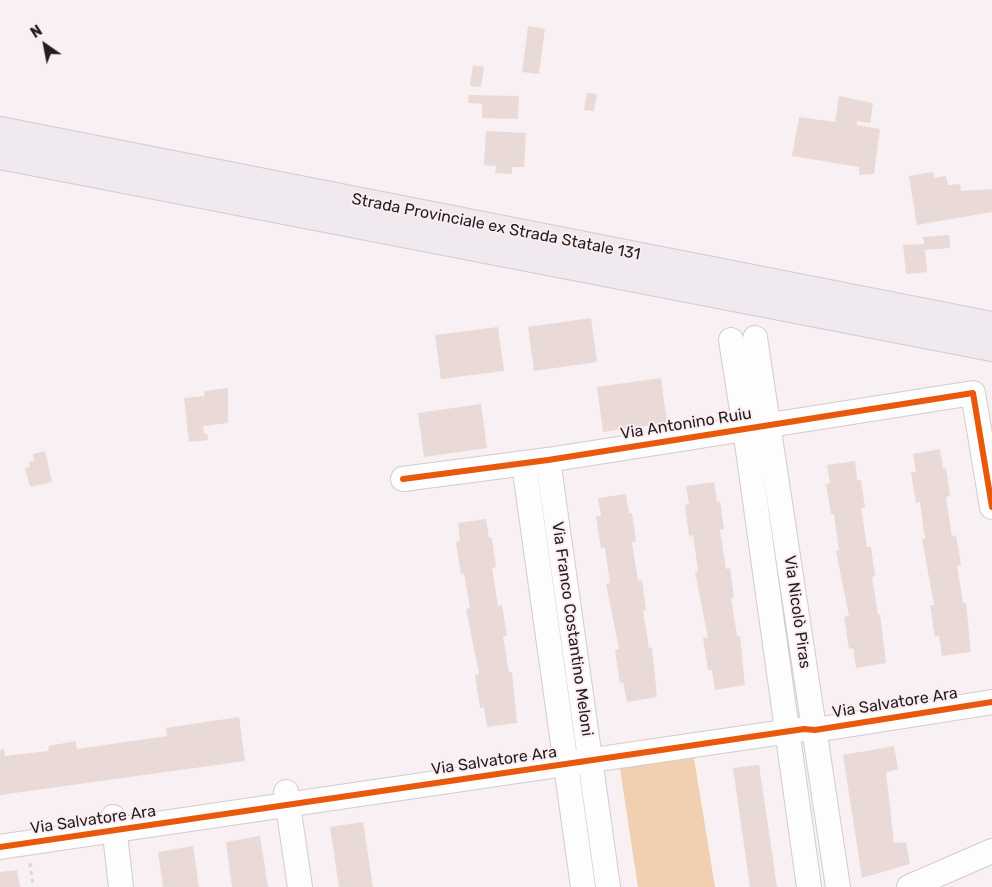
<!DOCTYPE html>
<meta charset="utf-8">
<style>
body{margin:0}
#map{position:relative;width:992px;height:887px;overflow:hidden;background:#f8f0f2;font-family:Rubik,sans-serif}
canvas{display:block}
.north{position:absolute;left:20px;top:20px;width:50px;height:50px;-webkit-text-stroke:4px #fcedf0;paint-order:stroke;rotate:327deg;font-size:14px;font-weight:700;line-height:20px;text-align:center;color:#221d1e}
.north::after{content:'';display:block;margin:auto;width:18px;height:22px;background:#221d1e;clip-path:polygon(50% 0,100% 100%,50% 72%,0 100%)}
</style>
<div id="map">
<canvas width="992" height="887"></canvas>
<div class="north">N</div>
</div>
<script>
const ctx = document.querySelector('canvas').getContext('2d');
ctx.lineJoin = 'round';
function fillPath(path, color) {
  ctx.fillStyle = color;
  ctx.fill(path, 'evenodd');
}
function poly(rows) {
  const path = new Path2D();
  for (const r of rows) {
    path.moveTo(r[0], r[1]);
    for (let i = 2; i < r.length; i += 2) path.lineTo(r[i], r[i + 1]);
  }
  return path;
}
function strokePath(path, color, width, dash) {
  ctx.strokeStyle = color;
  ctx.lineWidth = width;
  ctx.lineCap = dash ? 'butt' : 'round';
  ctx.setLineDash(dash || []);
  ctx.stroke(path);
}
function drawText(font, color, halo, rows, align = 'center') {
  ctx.font = font + ' Rubik,sans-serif';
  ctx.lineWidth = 4;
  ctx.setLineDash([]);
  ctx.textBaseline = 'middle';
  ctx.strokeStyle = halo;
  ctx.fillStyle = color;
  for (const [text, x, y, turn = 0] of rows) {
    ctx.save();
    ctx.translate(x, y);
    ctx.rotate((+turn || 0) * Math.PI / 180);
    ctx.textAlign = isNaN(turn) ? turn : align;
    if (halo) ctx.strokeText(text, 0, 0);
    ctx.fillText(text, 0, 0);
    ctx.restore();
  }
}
fillPath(poly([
 [692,746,715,887,638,887,618,756]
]), '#f0d0b1');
fillPath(poly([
 [528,26,545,29,539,74,522,72],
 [473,65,484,67,481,87,470,86],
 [587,93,597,94,594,111,584,110],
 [469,95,519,96,518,119,482,118,482,104,468,103],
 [839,96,873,103,870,123,857,121,857,125,880,129,874,174,859,175,859,167,792,156,799,117,835,122],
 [486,131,526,133,524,167,512,167,512,174,495,173,496,166,484,165],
 [933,172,934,178,946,176,948,185,960,184,961,191,992,189,992,212,917,225,909,176],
 [949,235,950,248,925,250,927,272,906,274,903,245,924,244,923,237],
 [591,318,597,362,534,371,528,327],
 [498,327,504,371,441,379,435,335],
 [661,378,667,423,603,432,597,387],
 [228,388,228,423,203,426,204,434,207,433,208,440,189,442,184,398,205,396,204,391],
 [481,404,487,448,424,457,418,413],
 [940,449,943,469,946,468,950,496,946,497,952,536,956,535,961,565,957,565,963,603,966,603,971,652,942,656,939,636,935,637,930,605,934,605,922,539,925,539,920,502,916,503,911,472,916,472,913,454],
 [45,451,52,482,30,487,25,468,30,467,29,462,34,461,33,454],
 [855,461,857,480,861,480,865,508,861,508,867,547,871,547,875,576,872,577,878,615,880,614,886,663,856,668,853,648,849,649,844,617,849,616,836,551,839,550,834,514,831,514,826,484,830,483,827,465],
 [714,482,717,502,720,501,724,529,720,530,726,569,730,568,734,598,731,598,737,636,740,636,745,685,715,690,712,670,708,670,703,638,708,638,695,572,698,571,693,535,689,536,685,505,689,504,686,486],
 [626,494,629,513,632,513,636,542,632,542,638,581,642,580,646,610,643,611,649,648,652,647,657,697,627,702,623,682,620,683,615,650,619,649,606,584,610,583,605,548,601,548,596,517,601,516,598,498],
 [486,519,489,538,492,538,496,567,492,568,498,606,502,605,507,636,503,636,509,673,512,672,517,723,487,727,484,707,480,708,475,675,479,674,466,609,470,608,464,573,461,574,456,542,460,541,458,523],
 [239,717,245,761,0,795,0,750,4,749,5,756,48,751,49,746,76,741,77,749,167,736,166,728],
 [894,746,898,769,886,773,894,843,906,842,910,864,862,878,843,755],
 [759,765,777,887,750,887,733,768],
 [363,822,373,887,339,887,330,827],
 [260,836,268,887,232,887,226,842],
 [193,846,199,887,163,887,158,852],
 [17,870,20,887,0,887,0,872]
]), '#e9dad8');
const minor = poly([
 [755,338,838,887],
 [731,340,745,429,809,887],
 [548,460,608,887],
 [524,464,583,887],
 [403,479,548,460,973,393,992,507],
 [286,792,300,887],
 [113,817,121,887],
 [0,847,804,729,815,730,992,702],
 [909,887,992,851]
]);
const major = poly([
 [0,131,992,326],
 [0,155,992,347]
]);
strokePath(minor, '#d2cccd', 26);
strokePath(major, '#d0cccd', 30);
strokePath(poly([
 [30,863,33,887]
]), '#dbd9d9', 3, [4, 4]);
strokePath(minor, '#fefdfd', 24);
strokePath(major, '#f0e9ef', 28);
strokePath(poly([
 [403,479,548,460,973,393,992,507],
 [0,847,804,729,815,730,992,702]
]), '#e8590c', 6);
drawText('16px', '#221d1e', '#fcedf0', [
 ["Strada Provinciale ex Strada Statale 131",496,227,11],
 ["Via Antonino Ruiu",686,424,-9],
 ["Via Nicolò Piras",797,612,82],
 ["Via Franco Costantino Meloni",572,629,82],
 ["Via Salvatore Ara",895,703,-9],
 ["Via Salvatore Ara",494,761,-8],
 ["Via Salvatore Ara",93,820,-8]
]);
</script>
